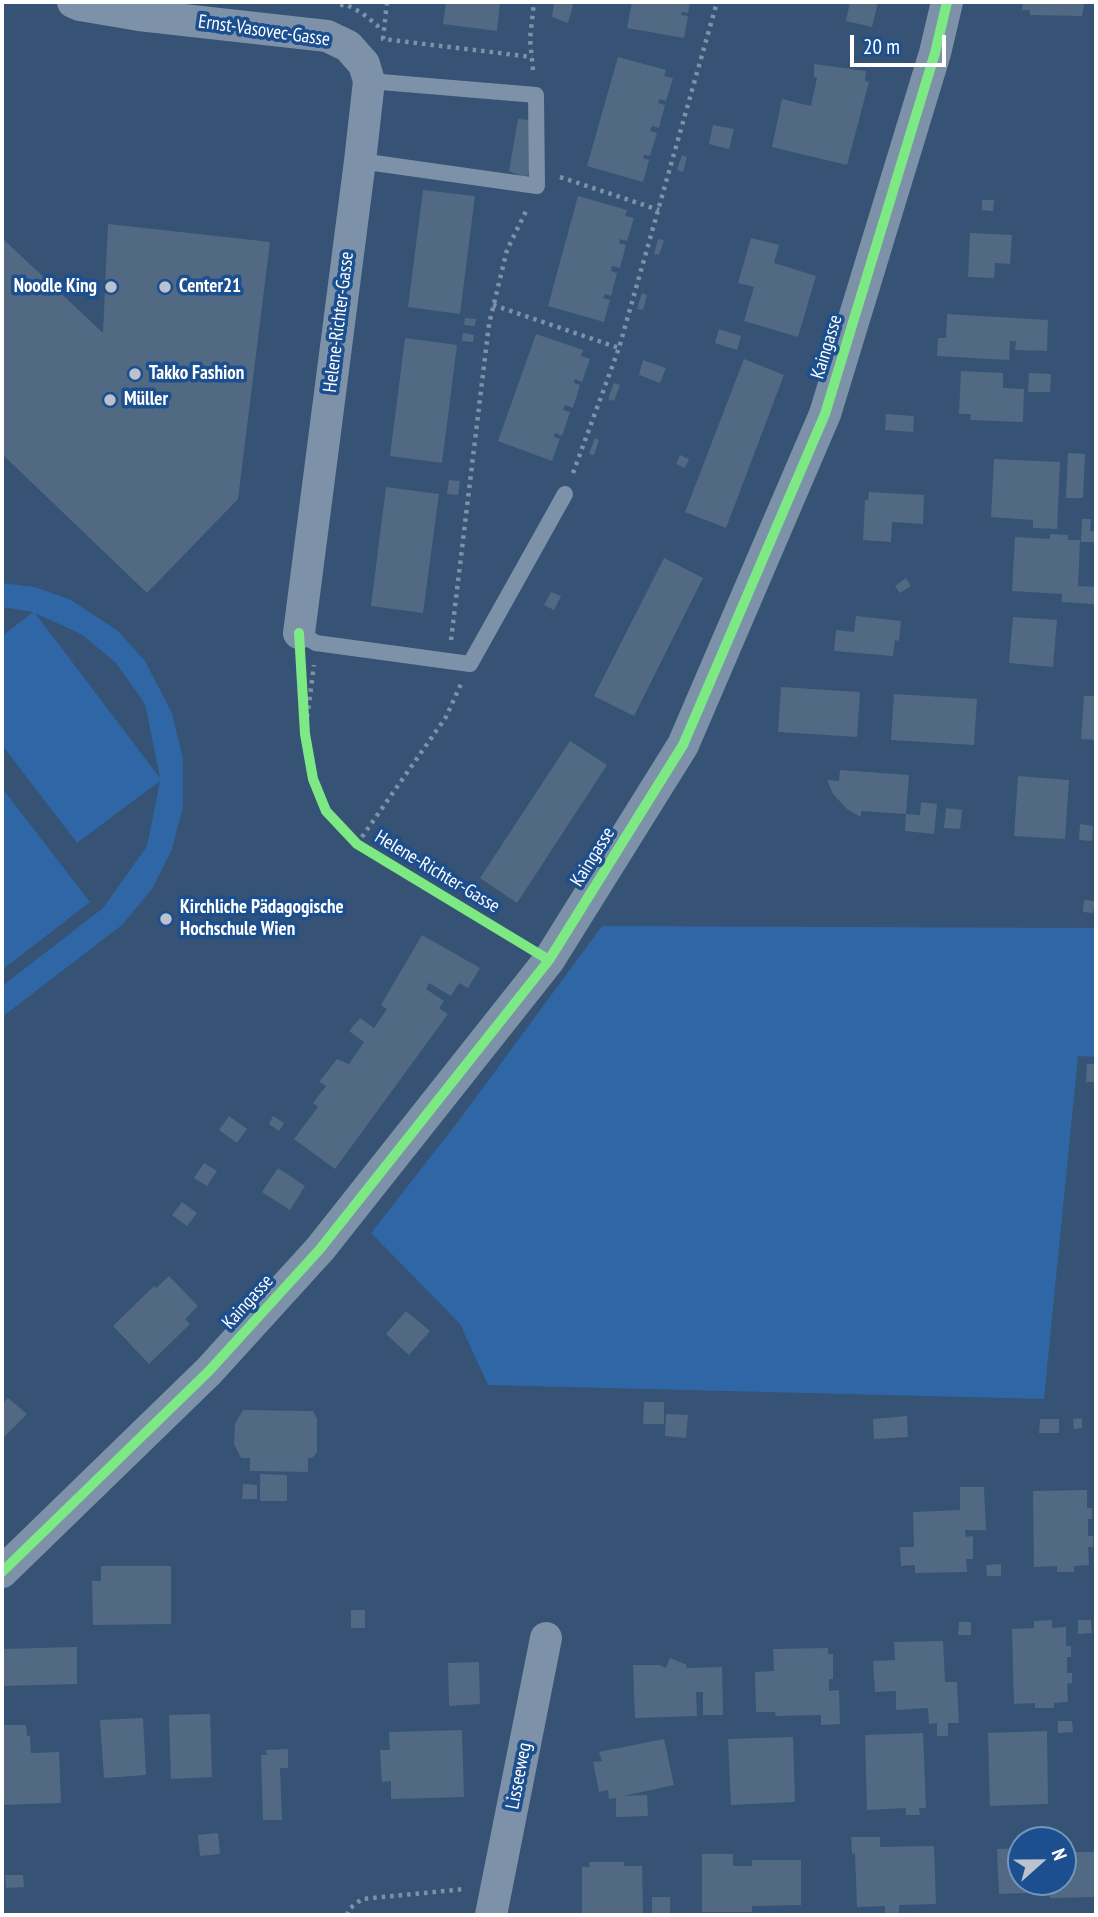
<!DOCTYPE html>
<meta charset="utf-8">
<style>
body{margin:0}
#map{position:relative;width:1098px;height:1917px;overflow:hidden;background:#365274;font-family:"PT Sans Narrow",sans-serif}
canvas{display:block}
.frame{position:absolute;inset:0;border:4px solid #fff;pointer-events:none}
.north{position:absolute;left:1007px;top:1826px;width:70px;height:70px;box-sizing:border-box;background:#1b4f8f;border:2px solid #7695bc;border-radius:50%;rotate:69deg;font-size:19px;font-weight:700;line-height:28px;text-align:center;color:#fff}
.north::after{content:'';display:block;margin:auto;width:24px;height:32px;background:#b9c2ce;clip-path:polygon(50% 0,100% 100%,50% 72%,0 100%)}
.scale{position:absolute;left:850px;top:35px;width:96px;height:32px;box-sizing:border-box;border:4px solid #fff;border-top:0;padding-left:9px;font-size:21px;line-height:24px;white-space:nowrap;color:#fff;-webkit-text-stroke:5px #1b4f8f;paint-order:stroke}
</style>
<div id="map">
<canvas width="1098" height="1917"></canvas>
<div class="frame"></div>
<div class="north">N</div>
<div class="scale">20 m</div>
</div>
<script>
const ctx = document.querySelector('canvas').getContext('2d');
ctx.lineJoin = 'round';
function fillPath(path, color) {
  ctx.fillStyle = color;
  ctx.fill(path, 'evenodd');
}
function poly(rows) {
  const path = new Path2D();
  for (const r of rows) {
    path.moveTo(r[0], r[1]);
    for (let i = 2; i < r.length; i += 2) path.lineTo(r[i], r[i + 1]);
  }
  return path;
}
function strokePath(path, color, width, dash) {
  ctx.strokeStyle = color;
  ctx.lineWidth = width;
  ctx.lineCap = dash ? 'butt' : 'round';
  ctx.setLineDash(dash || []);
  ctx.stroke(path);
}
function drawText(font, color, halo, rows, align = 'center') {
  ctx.font = font + ' "PT Sans Narrow",sans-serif';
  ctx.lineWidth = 7;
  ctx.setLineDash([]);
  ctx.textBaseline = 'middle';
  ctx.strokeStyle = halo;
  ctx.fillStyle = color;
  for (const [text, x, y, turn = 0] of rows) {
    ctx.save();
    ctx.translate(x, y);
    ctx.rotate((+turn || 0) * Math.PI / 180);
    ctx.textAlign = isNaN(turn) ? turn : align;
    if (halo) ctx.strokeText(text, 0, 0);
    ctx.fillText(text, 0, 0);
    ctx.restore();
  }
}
fillPath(poly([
 [2,583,35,587,71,600,118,631,145,661,172,713,183,759,183,807,172,849,152,889,122,925,2,1017,2,986,103,908,147,846,160,781,77,843,2,745,2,636,33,612,2,607],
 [35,613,81,634,116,663,145,704,160,778],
 [2,788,90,902,2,970],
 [602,926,1096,928,1096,1057,1078,1056,1044,1399,488,1385,460,1324,371,1233,457,1123]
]), '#2f66a5');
fillPath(poly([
 [446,2,500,2,497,31,443,24],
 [554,2,574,2,568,23,552,17],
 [632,2,690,2,688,13,682,12,681,15,688,16,684,38,627,28],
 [850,2,878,2,872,27,846,21],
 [1023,2,1084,2,1084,5,1082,16,1030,15,1030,10,1022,10],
 [618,57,666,70,664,76,673,78,666,101,660,99,658,103,665,105,659,128,652,126,650,131,657,133,650,156,644,155,643,158,649,160,643,182,587,166],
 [814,64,866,71,865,81,869,82,847,165,772,147,782,99,811,106,817,78,814,77],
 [518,119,530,120,532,166,526,178,509,171],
 [713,125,734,129,729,149,709,144],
 [682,155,687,157,683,172,677,170],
 [423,190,475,196,460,314,408,307],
 [578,196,627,210,625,216,634,218,627,241,620,239,619,243,626,245,620,268,612,266,611,271,617,273,611,296,605,294,603,298,610,300,604,322,548,306],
 [982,200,994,200,993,211,982,210],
 [108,224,270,242,238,499,147,593,2,454,2,238,103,333],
 [970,233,1012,235,1010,264,995,263,994,278,968,277],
 [751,238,779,245,774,263,816,276,798,337,744,321,754,287,738,283],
 [658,239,664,240,659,255,654,254],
 [642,293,647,295,643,310,637,309],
 [947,314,1048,320,1047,351,1015,350,1016,341,1010,341,1009,360,937,356,938,338,946,338],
 [465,318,476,319,475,326,464,325],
 [719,329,741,336,737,350,715,343],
 [463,333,474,335,473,342,462,341],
 [536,334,583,350,581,356,590,359,582,382,575,379,574,383,580,385,573,408,565,405,563,410,570,412,562,436,555,433,554,437,560,439,552,461,498,441],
 [405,338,457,345,442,463,390,456],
 [744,359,784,375,726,528,685,512],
 [643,360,666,368,660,383,639,375],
 [961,371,1003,373,1003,388,1024,389,1023,422,970,420,971,414,959,414],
 [1029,373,1051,374,1050,392,1028,392],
 [614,383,620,385,614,401,608,399],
 [886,414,914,416,913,432,885,430],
 [595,438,599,440,594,455,589,454],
 [1068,453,1085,454,1083,498,1066,498],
 [680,455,689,459,685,468,676,464],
 [994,459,1060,462,1057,529,1033,528,1033,520,991,517],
 [449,480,460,481,458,495,447,494],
 [386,487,439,494,423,613,371,606],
 [869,492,924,495,923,524,892,522,891,542,863,540,865,500,868,500],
 [1082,519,1091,519,1090,531,1096,531,1096,542,1081,542],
 [1050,534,1068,535,1068,540,1080,540,1078,586,1095,587,1094,604,1062,602,1062,594,1012,591,1015,537,1050,539],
 [664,558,703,578,634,716,594,696],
 [906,578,911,586,900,593,895,586],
 [551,592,561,596,554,610,544,605],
 [856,616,901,621,899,641,895,640,893,656,834,651,836,630,854,632],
 [1013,617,1057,620,1053,667,1009,663],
 [781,687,860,692,857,737,778,732],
 [894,694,977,699,974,745,891,740],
 [1084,696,1096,696,1096,740,1081,739],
 [570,741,607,765,517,903,480,878],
 [840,770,909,775,906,814,861,811,861,817,847,809,833,794,827,780,839,781],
 [1018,776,1069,780,1065,839,1014,836],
 [921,802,937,804,934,834,905,831,906,814,920,815],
 [946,808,962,810,960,829,944,828],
 [1080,824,1093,826,1092,841,1079,840],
 [1084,900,1095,901,1093,913,1083,912],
 [422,935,480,968,468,988,459,983,451,996,429,983,426,989,444,1001,439,1008,448,1014,335,1169,294,1139,318,1107,313,1103,326,1086,319,1082,337,1059,349,1064,364,1042,349,1031,360,1018,374,1028,387,1009,381,1005],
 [1087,1064,1096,1064,1096,1082,1086,1082],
 [229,1116,247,1129,237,1143,219,1130],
 [273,1116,284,1123,279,1131,269,1124],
 [204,1163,217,1171,207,1186,194,1178],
 [278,1168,305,1186,290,1210,262,1192],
 [182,1202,197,1213,187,1226,172,1215],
 [169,1276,198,1306,185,1319,190,1324,149,1364,113,1326,154,1286,156,1288],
 [406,1311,430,1331,409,1355,386,1334],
 [8,1398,27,1414,2,1439,2,1404],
 [644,1402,664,1402,664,1424,643,1424],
 [243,1410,313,1411,317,1419,317,1452,312,1458,308,1458,308,1472,250,1471,250,1458,241,1458,234,1444,235,1424],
 [666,1414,688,1415,686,1438,665,1436],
 [907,1416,908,1437,874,1439,873,1419],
 [1082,1418,1082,1428,1074,1429,1073,1419],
 [1040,1419,1059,1419,1059,1433,1039,1433],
 [260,1474,287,1475,287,1501,260,1501],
 [243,1484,257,1485,257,1499,242,1499],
 [960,1487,984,1487,986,1530,965,1530,966,1537,973,1536,973,1559,966,1559,967,1572,915,1573,915,1565,901,1566,900,1547,914,1547,913,1512,960,1510],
 [1087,1490,1087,1508,1092,1508,1092,1519,1088,1519,1088,1536,1093,1536,1093,1547,1088,1547,1089,1565,1074,1566,1074,1572,1057,1572,1057,1566,1034,1567,1033,1491],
 [1001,1564,1001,1576,987,1576,986,1565],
 [101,1566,171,1566,171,1624,93,1625,92,1581,101,1581],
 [351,1610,365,1610,365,1628,351,1628],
 [1052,1620,1052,1628,1066,1627,1066,1646,1071,1646,1071,1657,1067,1657,1067,1673,1072,1673,1072,1683,1067,1684,1068,1702,1054,1703,1054,1708,1035,1708,1035,1703,1014,1704,1012,1629,1034,1628,1034,1621],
 [1078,1620,1091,1620,1092,1633,1078,1634],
 [959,1622,971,1622,971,1635,958,1635],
 [943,1641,945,1682,957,1682,959,1723,948,1723,948,1736,937,1736,937,1723,929,1724,928,1708,896,1710,896,1691,875,1692,873,1661,895,1660,894,1642],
 [77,1647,77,1684,2,1686,2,1649],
 [828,1648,828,1654,833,1654,833,1679,829,1679,829,1691,839,1690,840,1724,821,1725,821,1715,776,1716,775,1712,756,1712,755,1672,774,1671,773,1649],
 [670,1658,687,1665,686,1668,722,1667,723,1715,703,1715,703,1692,696,1692,697,1716,635,1718,633,1665,659,1665,666,1668],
 [479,1662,480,1704,449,1706,448,1663],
 [210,1714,212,1777,171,1779,169,1715],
 [143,1718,146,1775,104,1778,100,1720],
 [1058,1721,1072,1721,1073,1732,1058,1733],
 [2,1725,26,1725,27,1736,30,1736,31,1753,59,1752,61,1803,2,1805],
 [462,1730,464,1797,391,1799,391,1781,382,1782,380,1750,390,1750,389,1732],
 [1047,1731,1048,1804,990,1806,988,1733],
 [923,1733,926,1808,919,1808,920,1815,906,1815,906,1808,867,1810,865,1735],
 [793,1737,795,1802,731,1805,728,1739],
 [664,1739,674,1785,623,1796,647,1795,648,1816,616,1817,616,1798,609,1799,608,1790,599,1792,593,1762,602,1761,599,1752],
 [288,1749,288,1768,280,1768,282,1820,263,1820,261,1755,267,1755,266,1750],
 [218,1833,220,1854,200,1856,198,1835],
 [851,1837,880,1837,880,1847,934,1846,936,1904,899,1905,899,1915,885,1915,885,1906,857,1907,855,1853,852,1854],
 [1021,1848,1021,1882,1063,1882,1063,1852,1096,1852,1096,1897,1050,1898,1049,1892,999,1894,997,1849],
 [702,1854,733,1854,733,1866,752,1866,752,1860,801,1860,801,1905,752,1906,752,1912,702,1912],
 [589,1862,624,1862,624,1866,642,1866,643,1914,582,1915,582,1867,590,1867],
 [5,1875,23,1875,24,1887,6,1888],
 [652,1897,670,1897,670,1915,652,1915]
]), '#526984');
strokePath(poly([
 [387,2,383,39,532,57],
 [340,5,347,5,362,13,377,25,380,32],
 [533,70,530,39,534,2],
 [560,177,659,210],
 [493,305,619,348],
 [573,473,619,348,717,2],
 [451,640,489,324,507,250,527,209],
 [305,734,314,665],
 [357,844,446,717,461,684],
 [347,1915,349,1909,362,1899,465,1889]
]), '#7d92a8', 4.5, [3.5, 5]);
strokePath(poly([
 [360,161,537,186,536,95,369,81],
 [299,633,316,643,470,664,565,494]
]), '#7d92a8', 16);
strokePath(poly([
 [73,2,80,5,139,15,327,36,348,46,364,64,369,81,360,161,299,633],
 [2,1572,209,1371,320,1249,549,960,683,745,825,414,935,53,947,2],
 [491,1915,546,1638]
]), '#7d92a8', 32);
strokePath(poly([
 [299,633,305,734,313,779,326,811,357,844,549,960],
 [2,1572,209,1371,320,1249,549,960,683,745,825,414,935,53,947,2]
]), '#7ce984', 10);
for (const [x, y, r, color] of [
 [111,287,7,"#b9c2ce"],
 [165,287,7,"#b9c2ce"],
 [135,374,7,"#b9c2ce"],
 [110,400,7,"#b9c2ce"],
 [166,919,7,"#b9c2ce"]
]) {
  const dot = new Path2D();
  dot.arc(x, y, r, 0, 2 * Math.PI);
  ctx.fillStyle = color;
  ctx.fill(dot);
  strokePath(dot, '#1b4f8f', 2.5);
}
drawText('19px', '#fff', '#1b4f8f', [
 ["Ernst-Vasovec-Gasse",264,31,8],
 ["Helene-Richter-Gasse",339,322,-83],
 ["Kaingasse",827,347,-73],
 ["Kaingasse",593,857,-58],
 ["Helene-Richter-Gasse",437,872,31],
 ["Kaingasse",248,1302,-48],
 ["Lisseeweg",519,1776,-79]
]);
drawText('bold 19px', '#fff', '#1b4f8f', [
 ["Noodle King",97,287,"right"],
 ["Center21",179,287],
 ["Takko Fashion",149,374],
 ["Müller",124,400],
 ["Kirchliche Pädagogische",180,908],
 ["Hochschule Wien",180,930]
], 'left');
</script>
